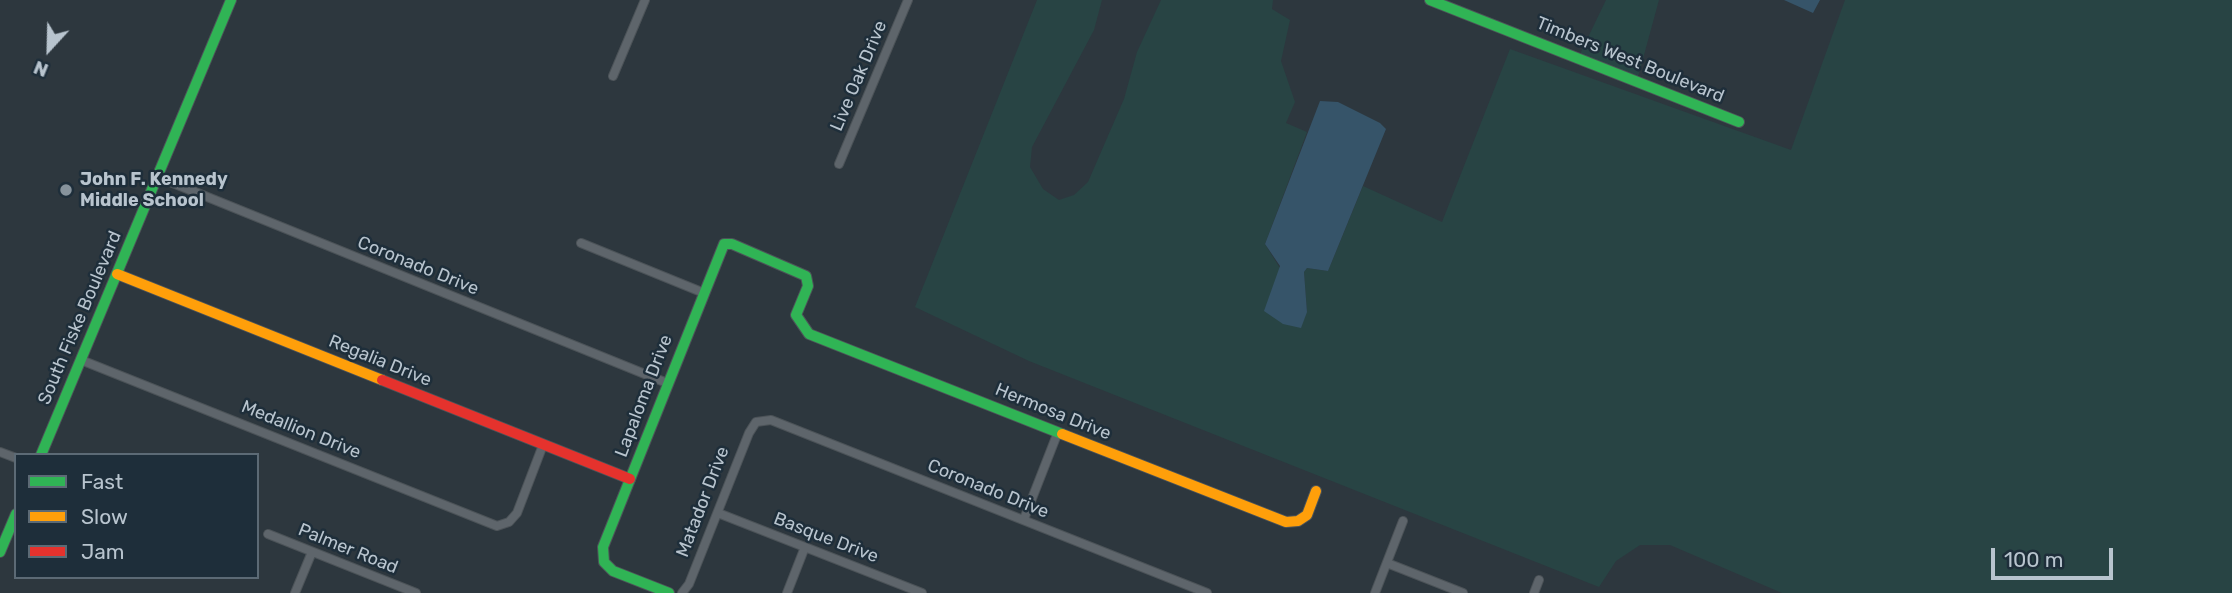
<!DOCTYPE html>
<style>
body{margin:0}
#map{position:relative;width:2232px;height:593px;overflow:hidden;background:#2d373e;font-family:Rubik,sans-serif}
canvas{display:block}
.legend{position:absolute;left:14px;top:453px;width:245px;height:126px;box-sizing:border-box;background:#1e2e3a;border:2px solid #5c6a75;margin:0;padding:9px 12px;list-style:none;font-size:21px;color:#b8c4ce}
.legend li{display:flex;align-items:center;gap:14px;height:35px}
.legend b{width:35px;border:2px solid #5c6a75}
.north{position:absolute;left:14px;top:14px;width:70px;height:70px;-webkit-text-stroke:5px #1e2e3a;paint-order:stroke;rotate:202deg;font-size:19px;font-weight:700;line-height:28px;text-align:center;color:#b8c4ce}
.north::after{content:'';display:block;margin:auto;width:24px;height:32px;background:#b8c4ce;clip-path:polygon(50% 0,100% 100%,50% 72%,0 100%)}
.scale{position:absolute;left:1991px;top:548px;width:122px;height:32px;box-sizing:border-box;border:4px solid #b8c4ce;border-top:0;padding-left:9px;font-size:21px;line-height:24px;white-space:nowrap;color:#b8c4ce;-webkit-text-stroke:5px #1e2e3a;paint-order:stroke}
</style>
<div id="map">
<canvas width="2232" height="593"></canvas>
<ul class="legend">
<li><b style="height:9px;background:#30b455"></b>Fast</li>
<li><b style="height:9px;background:#ff9f0a"></b>Slow</li>
<li><b style="height:9px;background:#e5322d"></b>Jam</li>
</ul>
<div class="north">N</div>
<div class="scale">100 m</div>
</div>
<script>
const ctx = document.querySelector('canvas').getContext('2d');
ctx.lineJoin = 'round';
function fillPath(path, color) {
  ctx.fillStyle = color;
  ctx.fill(path, 'evenodd');
}
function poly(rows) {
  const path = new Path2D();
  for (const r of rows) {
    path.moveTo(r[0], r[1]);
    for (let i = 2; i < r.length; i += 2) path.lineTo(r[i], r[i + 1]);
  }
  return path;
}
function strokePath(path, color, width, dash) {
  ctx.strokeStyle = color;
  ctx.lineWidth = width;
  ctx.lineCap = dash ? 'butt' : 'round';
  ctx.setLineDash(dash || []);
  ctx.stroke(path);
}
function drawText(font, color, halo, rows, align = 'center') {
  ctx.font = font + ' Rubik,sans-serif';
  ctx.lineWidth = 5;
  ctx.setLineDash([]);
  ctx.textBaseline = 'middle';
  ctx.strokeStyle = halo;
  ctx.fillStyle = color;
  for (const [text, x, y, turn = 0] of rows) {
    ctx.save();
    ctx.translate(x, y);
    ctx.rotate((+turn || 0) * Math.PI / 180);
    ctx.textAlign = isNaN(turn) ? turn : align;
    if (halo) ctx.strokeText(text, 0, 0);
    ctx.fillText(text, 0, 0);
    ctx.restore();
  }
}
fillPath(poly([
 [1037,0,1102,0,1094,30,1032,147,1030,167,1043,189,1059,200,1074,195,1088,182,1124,99,1137,52,1161,0,1273,0,1272,9,1290,20,1281,61,1295,102,1286,123,1307,132,1265,244,1307,312,1304,272,1307,268,1328,271,1363,186,1442,222,1510,49,1791,150,1845,0,2232,0,2232,593,1782,593,1670,545,1640,545,1616,561,1599,587,1029,361,915,307],
 [1606,0,1659,0,1638,77,1580,54]
]), '#284444');
fillPath(poly([
 [1784,0,1820,0,1813,13],
 [1320,101,1338,102,1380,123,1386,129,1328,271,1307,268,1304,272,1307,312,1301,328,1283,324,1264,311,1280,266,1265,244]
]), '#365469');
const street = poly([
 [613,76,645,0],
 [839,164,908,0],
 [158,177,667,383],
 [581,243,704,293],
 [81,360,497,526,509,522,517,513,543,445],
 [0,452,16,458],
 [718,513,922,593],
 [1024,519,1058,432],
 [268,534,416,593],
 [1387,563,1463,593],
 [295,593,312,552],
 [682,593,689,584,749,433,756,422,771,420,1207,593],
 [787,593,805,547],
 [1375,593,1403,521],
 [1534,593,1539,580]
]);
const fast = poly([
 [1430,0,1739,122],
 [41,455,231,0],
 [0,552,16,514],
 [669,593,613,571,604,562,603,547,724,244,732,244,806,276,808,286,796,315,809,334,1062,434]
]);
const slow = poly([
 [117,274,382,380],
 [1062,434,1286,522,1298,521,1307,515,1316,491]
]);
const jam = poly([
 [382,380,630,479]
]);
strokePath(street, '#4c5358', 10);
strokePath(fast, '#4c5358', 12);
strokePath(slow, '#4c5358', 12);
strokePath(jam, '#4c5358', 12);
strokePath(street, '#5e656b', 8);
strokePath(fast, '#30b455', 10);
strokePath(slow, '#ff9f0a', 10);
strokePath(jam, '#e5322d', 10);
for (const [x, y, r, color] of [
 [66,190,7,"#87939c"]
]) {
  const dot = new Path2D();
  dot.arc(x, y, r, 0, 2 * Math.PI);
  ctx.fillStyle = color;
  ctx.fill(dot);
  strokePath(dot, '#1e2e3a', 2.5);
}
drawText('18px', '#b8c4ce', '#1e2e3a', [
 ["Timbers West Boulevard",1630,60,22],
 ["Live Oak Drive",859,76,-67],
 ["Coronado Drive",418,266,22],
 ["South Fiske Boulevard",80,318,-67],
 ["Regalia Drive",380,361,22],
 ["Lapaloma Drive",644,396,-69],
 ["Hermosa Drive",1053,412,22],
 ["Medallion Drive",301,430,22],
 ["Coronado Drive",988,489,22],
 ["Matador Drive",703,502,-69],
 ["Basque Drive",826,538,21],
 ["Palmer Road",348,549,22]
]);
drawText('bold 18px', '#b8c4ce', '#1e2e3a', [
 ["John F. Kennedy",80,180],
 ["Middle School",80,201]
], 'left');
</script>
